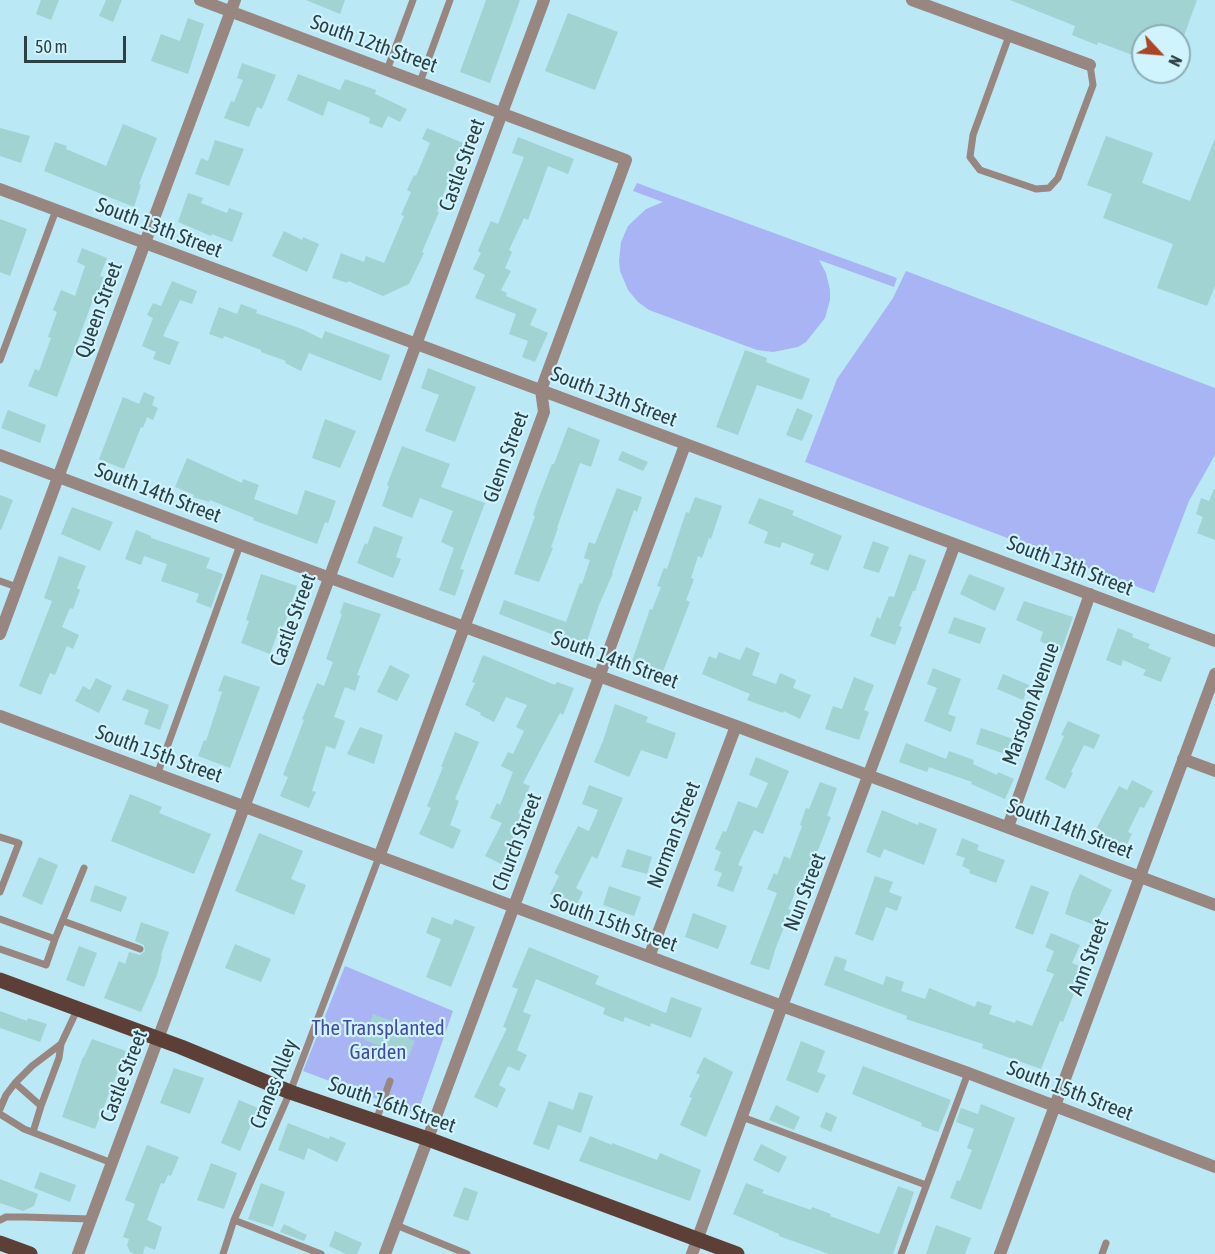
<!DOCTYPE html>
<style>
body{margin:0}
#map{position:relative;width:1215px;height:1254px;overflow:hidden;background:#bae8f5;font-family:"Asap Condensed",sans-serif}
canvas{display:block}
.north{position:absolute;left:1131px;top:24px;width:60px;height:60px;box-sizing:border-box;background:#cff4fe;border:2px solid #8eacb4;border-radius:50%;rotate:116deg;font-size:16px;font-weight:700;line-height:24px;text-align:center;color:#2d4045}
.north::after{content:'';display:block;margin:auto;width:21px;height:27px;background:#ad4426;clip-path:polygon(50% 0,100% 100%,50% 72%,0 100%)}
.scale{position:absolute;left:24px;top:36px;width:102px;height:27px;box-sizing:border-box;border:3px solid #2d4045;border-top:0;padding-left:8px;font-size:18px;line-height:21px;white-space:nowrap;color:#2d4045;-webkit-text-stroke:4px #cff4fe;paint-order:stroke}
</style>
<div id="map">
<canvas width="1215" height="1254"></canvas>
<div class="north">N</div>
<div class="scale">50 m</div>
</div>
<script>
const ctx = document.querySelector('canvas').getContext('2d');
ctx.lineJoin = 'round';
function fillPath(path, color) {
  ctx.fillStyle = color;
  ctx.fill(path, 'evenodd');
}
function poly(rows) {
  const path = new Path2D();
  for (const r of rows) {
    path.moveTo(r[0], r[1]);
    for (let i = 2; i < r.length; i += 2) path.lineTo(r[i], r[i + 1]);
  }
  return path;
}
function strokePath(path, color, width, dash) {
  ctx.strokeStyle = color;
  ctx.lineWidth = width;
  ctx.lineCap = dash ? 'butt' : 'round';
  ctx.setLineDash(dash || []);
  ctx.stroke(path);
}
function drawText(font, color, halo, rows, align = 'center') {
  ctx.font = font + ' "Asap Condensed",sans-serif';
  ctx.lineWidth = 4.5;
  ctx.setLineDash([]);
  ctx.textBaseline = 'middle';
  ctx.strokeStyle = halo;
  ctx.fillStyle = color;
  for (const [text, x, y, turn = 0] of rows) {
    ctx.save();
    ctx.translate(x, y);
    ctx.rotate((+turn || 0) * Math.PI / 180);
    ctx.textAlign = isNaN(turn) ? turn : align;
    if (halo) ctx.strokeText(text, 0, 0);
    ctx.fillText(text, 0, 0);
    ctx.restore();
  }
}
fillPath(poly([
 [637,183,897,278,894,287,819,260,826,273,830,290,830,300,825,318,806,342,798,347,773,352,757,350,649,310,638,302,628,290,620,271,619,261,621,242,628,226,646,209,663,202,633,191],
 [906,271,1215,388,1215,455,1189,501,1154,593,805,462,837,379,893,298],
 [345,966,453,1011,417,1114,303,1071]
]), '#a9b4f5');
fillPath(poly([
 [41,0,59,0,51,20,36,14],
 [106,0,122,0,113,22,99,16],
 [306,0,345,0,340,14],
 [486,0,520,0,490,83,460,72],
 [1010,0,1197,0,1184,36,1143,36,1143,59,1098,42,1097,45,1072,35,1075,26],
 [568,13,618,32,595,90,545,71],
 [188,18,204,24,188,74,151,61,161,34,180,41],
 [242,63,276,75,262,109,257,107,249,127,224,118,231,101,234,102,243,80,237,78],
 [298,74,340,90,345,79,376,90,375,94,407,109,400,122,388,116,382,128,369,123,370,118,328,101,323,116,287,100],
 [123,124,157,138,139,184,141,185,134,207,44,171,55,142,67,146,66,149,106,166],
 [0,128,30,136,21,163,0,156],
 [427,128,463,143,437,211,439,212,422,252,424,253,409,284,383,296,348,281,347,283,332,278,341,253,364,262,366,256,384,263,404,216,401,215,411,192,407,190,414,175,416,176,430,143,422,139],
 [1106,136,1153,153,1142,183,1190,201,1215,138,1215,286,1207,306,1157,288,1173,244,1103,218,1112,194,1087,185],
 [518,137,574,159,568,174,548,166,528,220,524,218,509,250,512,252,505,268,511,271,501,290,507,293,506,296,537,309,530,325,548,333,535,362,522,357,528,341,509,334,516,314,475,298,485,275,473,269,481,253,478,251,485,234,491,221,498,224,524,157,512,153],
 [215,140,244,149,229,186,195,174,201,158,208,161],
 [188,193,203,198,201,203,227,213,229,208,243,213,232,242,212,234,211,236,178,222],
 [0,219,27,229,10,276,0,272],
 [284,231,302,240,303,237,319,244,307,272,272,256],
 [82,248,107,258,100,276,104,277,96,298,94,297,57,397,28,386,35,369,39,371,51,338,48,337,57,312,53,310,61,290,75,296,85,266,77,262],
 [172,281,197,291,192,304,180,300,163,336,179,342,170,365,153,359,156,352,142,346,153,318,147,315,153,303,161,306],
 [241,304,257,310,256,313,302,329,322,339,325,331,390,355,381,381,309,353,301,371,285,363,286,361,261,352,261,350,224,336,223,339,209,334,219,307,237,314],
 [745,350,767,358,766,362,810,379,802,400,757,385,738,435,716,427],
 [428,368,476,387,455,442,425,431,439,395,421,388],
 [144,392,155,397,152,405,158,408,153,420,147,417,143,428,141,427,124,469,99,459,123,397,139,404],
 [797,408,813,415,802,441,786,435],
 [8,410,46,425,40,443,1,428],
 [325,419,356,431,340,468,312,458],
 [568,427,600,440,591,467,580,463,557,528,558,528,551,547,553,548,539,582,514,574,535,516,533,515,538,500,552,464,554,464],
 [402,446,450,464,441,487,485,503,460,569,464,570,455,596,439,590,454,548,441,542,453,511,420,498,412,518,382,506,389,486,387,485],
 [622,451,648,462,643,471,618,460],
 [187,458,242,483,243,479,259,485,254,499,297,515,305,490,336,501,328,523,325,522,317,544,253,520,254,518,210,500,209,502,193,497,194,495,175,487],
 [617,488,642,497,637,512,634,510,612,573,613,573,599,605,585,647,499,614,504,600,566,622,580,583,582,584,590,560,584,558,589,542,595,544],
 [1214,489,1215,489,1215,540,1197,533,1203,517,1196,514,1201,498,1209,501],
 [0,495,13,500,1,530,0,530],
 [695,497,722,506,711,539,709,538,702,558,698,556,691,578,694,579,686,600,690,602,662,674,631,664,650,609,652,610,661,587,657,586,664,568,667,569,686,512,689,513],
 [759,498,794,511,792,515,842,536,828,571,810,564,814,554,782,542,780,548,764,543,768,532,748,523],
 [72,507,113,522,100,551,61,534],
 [374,526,403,537,396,557,401,559,393,578,357,563,365,543,367,545],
 [136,530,151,536,151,538,210,558,206,568,223,574,211,608,196,602,199,594,161,581,167,564,144,556,141,565,125,559],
 [873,541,889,547,879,573,863,568],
 [909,554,926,560,915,591,913,591,899,626,902,627,895,645,870,636,877,617,880,619,889,596,894,597],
 [59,556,86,566,77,588,80,590,73,609,70,608,62,627,79,635,73,649,67,646,55,675,50,673,41,695,19,686,52,601,44,598],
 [261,574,297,586,288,615,280,633,278,632,270,654,241,643,249,621,246,620],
 [969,574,1005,588,995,611,960,594],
 [1024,601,1073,617,1061,651,1040,641,1043,632,1016,620],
 [344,602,381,614,357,675,360,676,355,691,345,687,334,717,345,721,335,749,326,746,312,791,316,792,309,808,280,796,288,777,283,775,304,720,302,719,317,683,324,686,333,662,326,659,342,614,340,613],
 [954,617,986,628,980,644,948,633],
 [1118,628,1133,634,1132,637,1150,644,1148,648,1171,658,1161,682,1143,675,1146,670,1123,660,1121,666,1106,660],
 [746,647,760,653,752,675,776,684,780,673,796,680,793,688,811,695,800,719,784,711,783,713,747,700,750,694,702,674,709,656,716,659,719,652,740,660],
 [483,655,555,685,557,682,574,688,563,715,560,713,523,783,530,786,518,813,523,815,509,846,512,847,503,865,485,856,502,823,490,818,497,803,500,805,513,772,501,766,508,752,513,754,524,731,516,727,527,705,506,697,494,722,480,715,481,713,465,705,475,683,472,682],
 [390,665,410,675,397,701,377,692],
 [933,668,961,679,948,714,956,717,951,732,924,721,937,688,927,684],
 [1003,674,1029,685,1023,700,997,689],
 [224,675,260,687,230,768,198,756,204,740,206,741,222,692,218,691],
 [854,677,874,685,864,710,869,712,859,740,825,729,833,706,842,709],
 [96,678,112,686,99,713,75,701,83,686,90,690],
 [127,689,169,705,160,730,144,724,149,710,122,700],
 [615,704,648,717,646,722,676,733,667,759,641,750,629,777,594,762,603,741],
 [1068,721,1100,735,1094,749,1084,745,1071,772,1073,773,1065,789,1045,779,1064,736,1061,735],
 [360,727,383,735,374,764,347,754],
 [981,728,1016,740,1011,756,976,744],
 [455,732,479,742,455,799,459,801,450,825,461,830,453,849,419,834,431,808,427,806,443,767,441,767],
 [906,743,946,759,949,751,974,760,973,764,997,775,998,772,1014,779,1005,799,971,784,972,782,929,767,927,772,899,762],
 [756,757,789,771,763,834,754,830,738,865,743,867,733,892,717,886,722,873,714,870,721,852,715,849,723,831,726,832,738,801,757,808,768,783,749,775],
 [1132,780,1153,791,1144,808,1140,807,1128,832,1132,834,1125,848,1094,833,1119,786,1127,790],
 [820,782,837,788,827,816,831,817,806,881,801,880,788,909,791,910,776,947,769,970,750,964,777,893,767,889,774,873,777,875,784,856,790,859,802,826,800,825,806,808,809,809],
 [589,785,623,798,597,859,592,856,576,888,583,892,576,906,550,894,559,876,554,873,578,826,589,831,598,810,582,804],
 [130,794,162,807,159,813,211,834,194,874,111,841],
 [882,810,918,825,919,822,937,829,924,865,884,849,880,858,866,852],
 [259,833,303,851,291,879,306,885,294,915,235,891],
 [962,838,979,845,977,850,1005,860,996,883,969,873,970,870,962,866,965,858,956,855],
 [627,849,652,857,647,874,621,867],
 [39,857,58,865,42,905,22,896],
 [1080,874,1112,890,1095,925,1065,914,1072,891],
 [875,876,893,882,889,892,902,897,897,911,886,907,873,941,855,934],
 [95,885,127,897,121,912,90,901],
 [1031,885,1049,892,1033,935,1015,928],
 [609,886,641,897,634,916,603,905],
 [693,913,727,926,718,949,685,937],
 [432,917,452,925,455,919,475,927,451,987,426,977,441,939,426,933],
 [141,922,169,932,161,955,162,956,157,975,141,1012,104,998,119,961,125,964,129,952,140,955,145,951,144,945,135,941],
 [1051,933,1080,945,1072,963,1084,968,1063,1022,1060,1021,1041,1069,982,1048,983,1044,915,1022,906,1019,907,1016,824,985,835,956,847,960,844,970,883,985,886,976,904,982,901,991,925,999,929,988,975,1007,977,1001,992,1006,989,1014,1015,1023,1016,1020,1032,1026,1054,974,1046,971,1054,951,1045,947],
 [235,944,271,959,261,982,225,968],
 [79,946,97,953,84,987,66,980],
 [529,947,599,976,595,984,666,1013,671,997,702,1008,691,1038,651,1023,650,1027,625,1017,623,1022,603,1014,605,1008,536,979,523,1012,531,1015,517,1050,527,1055,519,1071,508,1066,499,1085,506,1089,497,1108,474,1097,507,1028,503,1027,518,989,512,987],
 [0,1011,27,1021,28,1018,47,1024,40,1042,0,1028],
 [373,1014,411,1028,407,1038,415,1041,409,1056,364,1040],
 [92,1039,126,1051,95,1129,62,1117,83,1057,84,1057],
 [801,1041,825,1051,817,1072,826,1075,818,1093,786,1080],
 [704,1057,733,1072,706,1137,680,1125,692,1098,689,1097,700,1075,696,1073],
 [863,1066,951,1100,938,1132,921,1126,922,1123,852,1094],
 [174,1068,204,1078,190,1114,160,1103],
 [579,1092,593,1096,581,1133,558,1125,549,1150,533,1144,549,1101,573,1110],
 [239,1100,258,1108,240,1151,221,1143],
 [981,1104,1015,1118,981,1210,950,1198,957,1180,960,1181,972,1150,967,1148,974,1129,956,1122,961,1108,978,1114],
 [776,1105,800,1117,794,1130,769,1120],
 [826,1112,837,1117,831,1132,820,1127],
 [288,1123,329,1139,330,1136,346,1143,337,1162,308,1148,304,1160,278,1150],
 [590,1136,612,1145,612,1143,657,1160,660,1153,701,1170,690,1201,579,1161],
 [761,1144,787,1157,779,1173,753,1160],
 [147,1145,179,1157,171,1176,168,1175,164,1184,161,1183,147,1220,162,1227,155,1250,145,1246,143,1254,135,1254,130,1252,127,1245,129,1239,123,1237,135,1204,125,1200],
 [211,1163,237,1173,224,1209,197,1200],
 [40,1172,76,1185,70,1202,34,1188],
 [0,1179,38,1194,34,1206,23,1211,0,1203],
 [261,1183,285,1192,273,1227,248,1219],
 [746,1183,764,1190,762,1193,811,1210,812,1207,831,1214,830,1216,879,1234,898,1186,914,1192,893,1254,829,1254,779,1236,779,1234,733,1214],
 [464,1187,478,1192,468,1221,453,1216],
 [284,1224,307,1235,304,1241,280,1232],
 [936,1225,971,1238,965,1254,926,1254],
 [335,1231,362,1243,357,1254,346,1254,329,1246]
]), '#a1d3d3');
strokePath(poly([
 [1009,36,973,135,970,157,980,170,1036,189,1049,188,1058,178,1093,85,1090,65],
 [387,70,413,0],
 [420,82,450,0],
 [0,360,56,210],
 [0,581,17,587],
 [157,775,240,545],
 [0,837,19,843,0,892],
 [0,919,55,939,84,868],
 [63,921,140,949],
 [0,949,46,965,55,939],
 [15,1083,41,1106,33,1132],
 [41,1106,59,1058,61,1044],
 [0,1109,6,1095,15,1083,32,1066,61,1044,77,1010],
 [0,1114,24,1129,112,1163],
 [742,1117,926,1185],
 [376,1121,390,1081],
 [0,1220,6,1217,25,1217,90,1219],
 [234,1220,321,1254],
 [396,1225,467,1254],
 [223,1254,234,1220,290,1092,379,857],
 [901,1254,968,1073],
 [1102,1254,1106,1243]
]), '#988681', 7);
strokePath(poly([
 [200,0,626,160,541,390,544,412,379,857],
 [912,0,1090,65],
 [0,189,1215,641],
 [0,455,240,545,736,726,1215,905],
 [0,634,235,0],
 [0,716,782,1006,968,1073,1215,1167],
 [1183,759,1215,771],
 [1008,827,1090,594],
 [649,957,736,726],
 [385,1254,685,445],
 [692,1254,782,1006,955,544],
 [1000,1254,1215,674]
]), '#988681', 12);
strokePath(poly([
 [78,1254,544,0]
]), '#988681', 12);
strokePath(poly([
 [0,980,181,1047,290,1092,428,1139,737,1254],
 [0,1243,30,1254]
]), '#5c3f36', 15);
drawText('21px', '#2d4045', '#cff4fe', [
 ["South 12th Street",374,44,20],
 ["Castle Street",462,165,-70],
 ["South 13th Street",159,228,21],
 ["Queen Street",99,310,-70],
 ["South 13th Street",614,397,21],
 ["Glenn Street",506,457,-70],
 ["South 14th Street",158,493,21],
 ["South 13th Street",1070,566,21],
 ["Castle Street",293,620,-70],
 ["South 14th Street",615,660,20],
 ["Marsdon Avenue",1031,704,-70],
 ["South 15th Street",159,754,20],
 ["South 14th Street",1070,829,21],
 ["Norman Street",674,835,-69],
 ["Church Street",517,842,-69],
 ["Nun Street",805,892,-69],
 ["South 15th Street",614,923,20],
 ["Ann Street",1089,957,-70],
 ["Castle Street",124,1076,-69],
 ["Cranes Alley",274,1084,-68],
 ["South 15th Street",1070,1091,21],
 ["South 16th Street",392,1105,19]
]);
drawText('21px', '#454ba3', '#cff4fe', [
 ["The Transplanted",378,1028],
 ["Garden",378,1052]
]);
</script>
